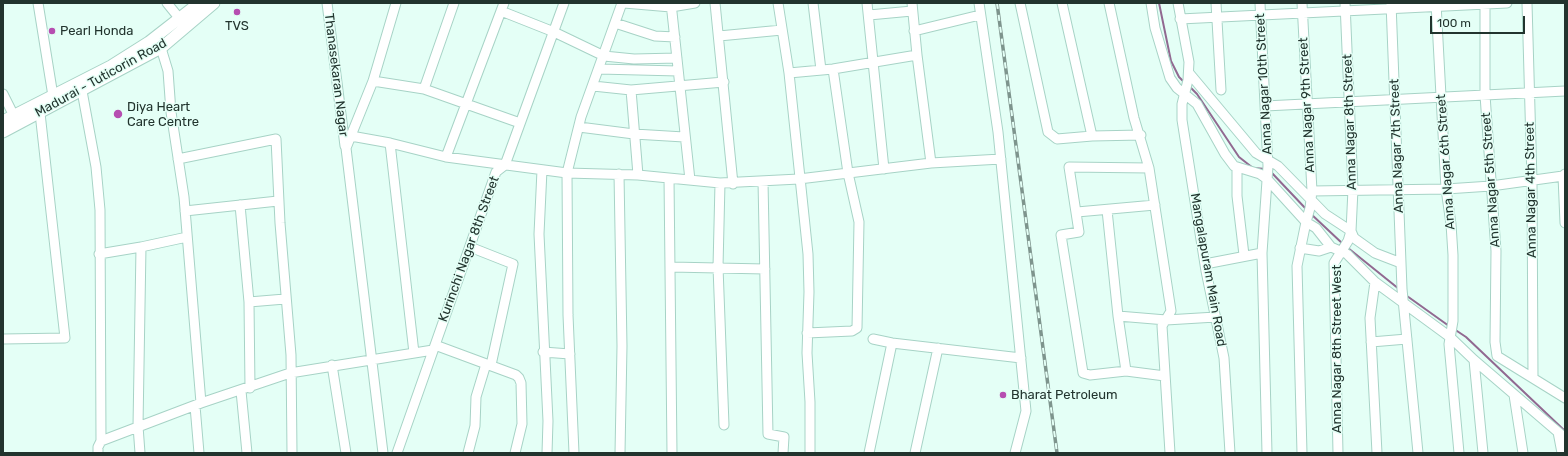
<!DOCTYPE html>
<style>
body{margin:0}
#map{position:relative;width:1568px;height:456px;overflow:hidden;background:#e4fff6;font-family:Rubik,sans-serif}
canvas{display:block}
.frame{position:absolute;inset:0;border:4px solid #22342e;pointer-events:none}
.scale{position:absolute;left:1430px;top:16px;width:95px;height:18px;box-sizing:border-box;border:2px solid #22342e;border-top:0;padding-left:5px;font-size:12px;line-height:14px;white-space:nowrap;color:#22342e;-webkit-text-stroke:3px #e4fff6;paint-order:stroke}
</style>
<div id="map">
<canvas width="1568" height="456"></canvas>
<div class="frame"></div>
<div class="scale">100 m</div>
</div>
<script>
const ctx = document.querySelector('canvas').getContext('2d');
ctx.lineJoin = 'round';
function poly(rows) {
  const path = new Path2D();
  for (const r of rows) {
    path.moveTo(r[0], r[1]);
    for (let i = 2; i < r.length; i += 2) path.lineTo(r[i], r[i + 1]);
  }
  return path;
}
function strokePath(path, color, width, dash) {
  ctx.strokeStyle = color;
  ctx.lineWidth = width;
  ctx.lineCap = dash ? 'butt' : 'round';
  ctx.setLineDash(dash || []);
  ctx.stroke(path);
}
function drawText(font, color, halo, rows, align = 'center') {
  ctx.font = font + ' Rubik,sans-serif';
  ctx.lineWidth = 3;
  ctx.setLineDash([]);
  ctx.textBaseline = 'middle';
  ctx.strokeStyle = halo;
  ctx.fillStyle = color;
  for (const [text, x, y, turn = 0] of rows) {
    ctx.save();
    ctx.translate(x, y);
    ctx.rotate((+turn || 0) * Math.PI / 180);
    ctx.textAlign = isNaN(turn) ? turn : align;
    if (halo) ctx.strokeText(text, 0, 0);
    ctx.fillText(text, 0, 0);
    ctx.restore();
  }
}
strokePath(poly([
 [1159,3,1171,61,1179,77,1184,82],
 [1189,86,1197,94,1239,157,1253,168,1266,169],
 [1271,172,1307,210],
 [1311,214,1343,244],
 [1348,248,1399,289],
 [1407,296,1449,326],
 [1454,329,1466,337,1565,431]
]), '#916991', 2);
const minor = poly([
 [38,3,53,96],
 [167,3,184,24],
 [327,3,345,146],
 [624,3,671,7,695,3],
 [671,3,690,180],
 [715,3,733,184],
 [778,3,789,73,833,69,917,55,912,3],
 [813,3,821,70],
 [867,3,884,169],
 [979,3,998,132,1026,411,1015,453],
 [1020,3,1048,132,1057,139,1092,136,1141,135],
 [1062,3,1092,136],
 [1109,3,1134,118,1149,168,1171,311,1162,326,1170,453],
 [1151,3,1155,28,1170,78,1177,88,1197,104,1225,154,1234,166,1260,174,1267,179,1306,222,1316,228,1331,247,1347,254,1375,282,1450,337,1474,360,1565,438],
 [1178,3,1189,62,1188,80,1182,104,1182,120,1206,271,1224,358,1230,453],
 [1216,3,1221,90],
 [1260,3,1268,166,1262,253,1267,453],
 [1391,3,1402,289,1418,453],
 [1436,3,1446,189,1451,224,1453,255,1453,321,1449,344,1459,453],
 [1485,3,1485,95,1496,251,1495,342,1497,356,1565,398],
 [1527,3,1532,181,1533,378],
 [501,11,554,32,604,56,634,59,677,58],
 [869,15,912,11],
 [1180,19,1507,3],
 [615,23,655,36,675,37],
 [914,31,980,15],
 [719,36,782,30],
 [161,48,168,71,171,112,184,197,201,403],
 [917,55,931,163],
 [599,69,678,71],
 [789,73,808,254,809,292,807,353,810,402,810,453],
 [1189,73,1256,153,1278,166,1325,214,1351,231,1354,238,1375,253,1401,263],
 [373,81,424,89,520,123],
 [593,86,631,90,724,82],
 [424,89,454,3],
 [631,90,638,175],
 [82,91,96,167,100,210,101,441,98,447,98,453],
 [3,94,14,116],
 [1265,106,1565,91],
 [579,127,634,134,684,137],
 [351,136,390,143,446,157,567,173,638,175,720,183,799,179,931,163,1001,159],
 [390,143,414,353],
 [446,157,504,3],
 [178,159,276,139,280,223,291,355,292,453],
 [1149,168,1069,167,1079,232,1061,235,1083,373,1090,375,1126,371,1165,376],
 [1237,168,1237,196,1244,255],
 [542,170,539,234,548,421,547,453],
 [619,174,622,346,620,453],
 [1565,174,1563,176,1565,223],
 [669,178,672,453],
 [763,181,768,434,784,437,783,453],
 [720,183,718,267,724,425],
 [1312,191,1446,189,1491,186,1563,176],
 [240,205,249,302,250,388],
 [1107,210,1118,316,1126,371],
 [185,211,278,201],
 [1077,212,1155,205],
 [470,247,513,264,491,365],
 [1300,248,1319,251,1331,247],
 [99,254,141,247],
 [1205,264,1262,253],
 [671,267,765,269],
 [1375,282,1370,318,1377,453],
 [249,302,285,299],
 [1118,316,1166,320,1216,317],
 [807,333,852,331,857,328,859,222,848,173,833,69],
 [3,339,65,338,40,113],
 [873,339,892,343,1021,358],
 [1371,342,1407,339],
 [435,345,516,375,519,378,521,383,522,424,515,453],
 [543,352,570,354],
 [1474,360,1483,453],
 [332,365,346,453],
 [241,391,247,453],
 [1514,395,1523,453],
 [195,406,199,453],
 [1558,432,1562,453],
 [101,441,201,403,290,373,433,350],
 [140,453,138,426,141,247,187,237],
 [383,453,346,148,373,81,396,3],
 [397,453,496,172,505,165,564,3],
 [468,453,475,426,476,397,486,364],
 [574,453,568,315,567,173,581,117,622,3],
 [869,453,892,343],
 [915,453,938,348],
 [1302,453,1297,266,1306,222,1310,208,1312,191,1302,3],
 [1338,453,1334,263,1348,241,1351,231,1353,189,1345,3]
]);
const major = poly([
 [3,121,111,66,149,42,199,3],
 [3,132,161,48,214,3]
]);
strokePath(minor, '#a7d3c6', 11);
strokePath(major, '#a7d3c6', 13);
strokePath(minor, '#fff', 9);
strokePath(major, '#fff', 11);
const rail = poly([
 [997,3,1057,453]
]);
strokePath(rail, '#7e948d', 3.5);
strokePath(rail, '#e4fff6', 2, [6]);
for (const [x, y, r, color] of [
 [237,12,4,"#b64eb1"],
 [52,31,4,"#b64eb1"],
 [118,114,5,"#b64eb1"],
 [1003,395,4,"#b64eb1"]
]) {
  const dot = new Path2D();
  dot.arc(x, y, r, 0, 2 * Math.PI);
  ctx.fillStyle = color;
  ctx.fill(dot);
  strokePath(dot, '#e4fff6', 1.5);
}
drawText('13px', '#22342e', '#e4fff6', [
 ["TVS",237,26,"center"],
 ["Pearl Honda",60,31],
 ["Diya Heart",127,107],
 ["Care Centre",127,122],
 ["Bharat Petroleum",1011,395]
], 'left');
drawText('13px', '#22342e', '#e4fff6', [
 ["Thanasekaran Nagar",336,75,83],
 ["Madurai - Tuticorin Road",101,78,-29],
 ["Anna Nagar 10th Street",1264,84,-93],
 ["Anna Nagar 9th Street",1307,105,-93],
 ["Anna Nagar 8th Street",1350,122,-92],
 ["Anna Nagar 7th Street",1397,146,-92],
 ["Anna Nagar 6th Street",1446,162,-94],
 ["Anna Nagar 5th Street",1491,180,-94],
 ["Anna Nagar 4th Street",1531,190,-91],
 ["Kurinchi Nagar 8th Street",469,249,-70],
 ["Mangalapuram Main Road",1208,270,80],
 ["Anna Nagar 8th Street West",1337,349,-90]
]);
</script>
